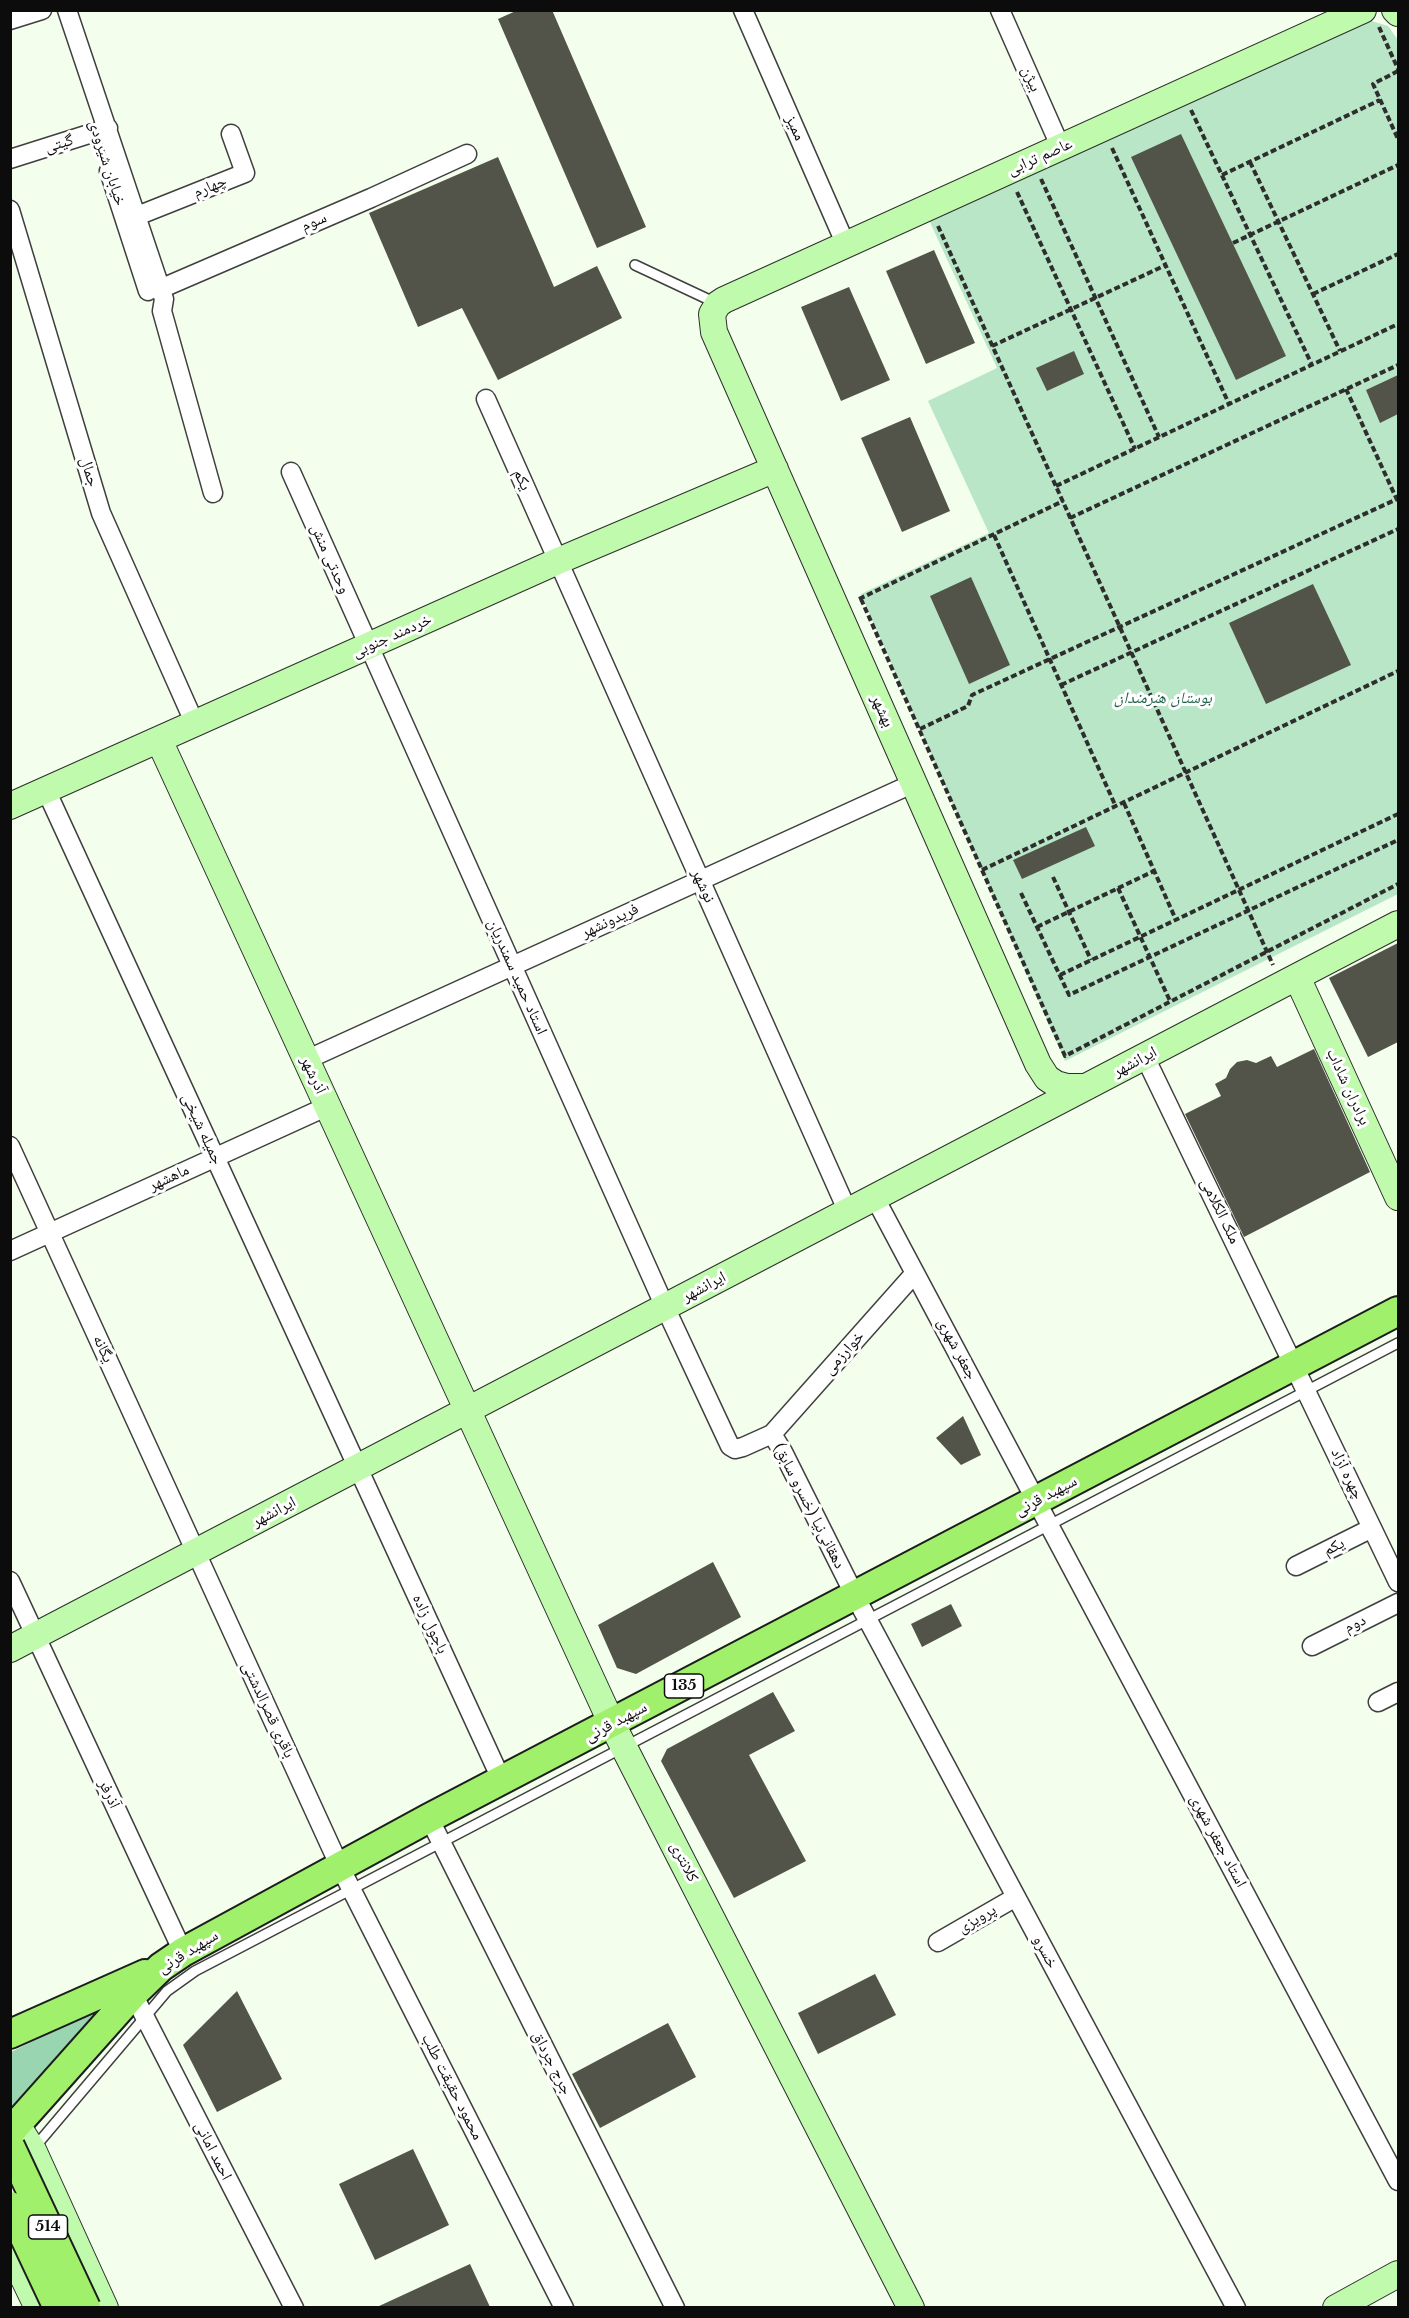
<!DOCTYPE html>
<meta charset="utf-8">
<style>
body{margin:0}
#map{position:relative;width:1409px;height:2318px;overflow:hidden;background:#f3feec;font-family:"Libre Baskerville",serif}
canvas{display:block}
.frame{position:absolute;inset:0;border:12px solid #0c0c0c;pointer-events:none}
</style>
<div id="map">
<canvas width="1409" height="2318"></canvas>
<div class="frame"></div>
</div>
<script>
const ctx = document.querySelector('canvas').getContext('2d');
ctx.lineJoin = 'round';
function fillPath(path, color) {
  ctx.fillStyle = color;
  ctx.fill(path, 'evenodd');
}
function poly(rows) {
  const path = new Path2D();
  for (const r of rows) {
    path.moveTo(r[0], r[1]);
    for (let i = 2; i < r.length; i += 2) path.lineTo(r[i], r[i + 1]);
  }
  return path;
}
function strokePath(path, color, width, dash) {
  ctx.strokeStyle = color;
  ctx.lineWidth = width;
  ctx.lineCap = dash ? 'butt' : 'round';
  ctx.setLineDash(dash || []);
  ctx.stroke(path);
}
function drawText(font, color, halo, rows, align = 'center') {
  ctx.font = font + ' "Libre Baskerville","Noto Naskh Arabic",serif';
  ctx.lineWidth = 6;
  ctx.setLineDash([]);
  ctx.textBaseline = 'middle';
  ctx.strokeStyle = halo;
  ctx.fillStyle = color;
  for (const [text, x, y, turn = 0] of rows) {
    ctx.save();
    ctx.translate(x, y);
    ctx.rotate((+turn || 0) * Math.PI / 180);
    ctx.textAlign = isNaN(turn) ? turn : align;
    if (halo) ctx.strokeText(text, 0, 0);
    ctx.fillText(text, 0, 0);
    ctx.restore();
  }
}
fillPath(poly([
 [1368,20,1388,26,1398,40,1398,894,1065,1061,861,594,989,533,928,401,997,368,929,220]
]), '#b9e6c7');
fillPath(poly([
 [107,2005,11,2113,11,2052]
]), '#99d5b1');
fillPath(poly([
 [518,10,552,10,646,227,597,248,498,19],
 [1181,134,1286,356,1236,380,1131,157],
 [498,157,554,287,597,266,622,318,498,380,462,308,418,327,369,213],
 [934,250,975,343,926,364,886,271],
 [849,287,890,380,841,401,801,307],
 [1074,351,1084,374,1047,391,1036,368],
 [1398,375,1398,414,1380,423,1366,390],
 [910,417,950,511,902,532,861,438],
 [971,577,1010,665,969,684,930,596],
 [1313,584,1351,665,1266,704,1229,623],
 [1086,827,1095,846,1022,879,1013,860],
 [1398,943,1398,1042,1368,1057,1329,978],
 [1314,1049,1370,1172,1244,1237,1185,1114,1221,1096,1215,1084,1226,1078,1230,1069,1237,1062,1247,1060,1256,1063,1271,1056,1277,1067],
 [963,1416,981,1455,961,1465,936,1438],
 [713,1562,741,1617,636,1674,617,1668,598,1625],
 [951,1604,962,1626,922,1647,911,1624],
 [773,1692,795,1731,749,1755,806,1861,734,1898,661,1761,667,1749],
 [875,1974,896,2015,818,2054,798,2013],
 [237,1991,282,2079,217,2112,183,2045],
 [668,2023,696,2077,600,2128,572,2074],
 [413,2149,449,2225,375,2260,339,2184],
 [470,2264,490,2307,377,2307]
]), '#525449');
const lane = poly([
 [635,265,716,303],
 [34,2148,167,1991,195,1971,1398,1343]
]);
const street = poly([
 [67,10,164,299,162,311,213,493],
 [743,10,846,245],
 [1000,10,1061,148],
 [10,20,42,10],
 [10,159,108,128],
 [109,171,148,291],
 [10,210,101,513,195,724],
 [137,216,245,173,231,134],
 [160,289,371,198,467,154],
 [486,399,848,1212],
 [291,472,665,1307,730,1446,735,1449,743,1447,772,1434,783,1452,855,1596,1236,2308],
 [46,790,502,1781],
 [1145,1057,1398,1582],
 [306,1060,914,783],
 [10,1146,340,1867,564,2308],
 [875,1198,1398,2181],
 [10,1251,328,1106],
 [772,1434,915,1273],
 [1296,1566,1372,1528],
 [10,1581,183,1952],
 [1312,1646,1398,1603],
 [1378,1702,1398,1692],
 [429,1818,675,2308],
 [938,1942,1016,1897],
 [133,1994,294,2308]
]);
const secondary = poly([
 [1395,10,1398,13],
 [159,740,612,1724,911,2308],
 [10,806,558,561,775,469],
 [1297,977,1398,1197],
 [1086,1087,1067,1087,1056,1084,1047,1078,1038,1064,714,332,712,314,718,304,724,300,1363,10],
 [10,1649,1398,924],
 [17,2125,33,2150,105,2308],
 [10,2250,38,2308],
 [1336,2308,1398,2274]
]);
const primary = poly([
 [10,2034,145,1974],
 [10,2132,133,1994,161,1967,183,1952,429,1818,1398,1311]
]);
strokePath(lane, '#3f3f3f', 12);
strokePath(street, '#3f3f3f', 21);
strokePath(secondary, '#2e2e2e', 28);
strokePath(primary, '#1d1d1d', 32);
strokePath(poly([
 [1379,27,1398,69],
 [1398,71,1373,84,1398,139],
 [1191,110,1312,365],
 [1112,148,1229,404],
 [1250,162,1340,351],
 [1222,175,1380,100],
 [1041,179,1159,437],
 [1017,192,1135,449],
 [938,226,1273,965],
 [1233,243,1398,165],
 [1313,294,1398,254],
 [992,346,1166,265],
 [1346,389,1398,502],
 [1056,486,1398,324],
 [1070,518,1398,365],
 [994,535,1116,807],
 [859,599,1063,501],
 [861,599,1065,1056,1398,884],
 [1061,685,1398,529],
 [920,729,968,706,972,695,1397,499],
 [1124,803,1176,920],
 [982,870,1398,671],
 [1053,877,1091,960],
 [1118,888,1170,1001],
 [1021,893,1069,995,1398,840],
 [1037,927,1154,871],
 [1060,975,1398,814]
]), '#2e2e2e', 4, [6, 3]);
strokePath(lane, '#fff', 9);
strokePath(street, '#fff', 18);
strokePath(secondary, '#c0faac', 26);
strokePath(primary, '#a0f06b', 28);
const primaryBridge = poly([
 [10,2146,86,2308],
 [10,2206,58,2308]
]);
strokePath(primaryBridge, '#1d1d1d', 32, []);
strokePath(primaryBridge, '#a0f06b', 28);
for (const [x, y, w] of [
 [684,1686,39],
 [48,2227,39]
]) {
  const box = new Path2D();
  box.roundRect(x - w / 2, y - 12, w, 24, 4.5);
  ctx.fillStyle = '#fff';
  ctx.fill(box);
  strokePath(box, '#0c0c0c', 1.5);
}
drawText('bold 15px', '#0c0c0c', null, [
 ["135",684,1686],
 ["514",48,2227]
]);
drawText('16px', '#0c0c0c', '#fff', [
 ["بیژن",1031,79,66],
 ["ممیز",795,128,66],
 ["گیتی",59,144,-17],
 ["عاصم ترابی",1040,157,-24],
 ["خیابان شیرودی",107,163,72],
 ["چهارم",210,187,-22],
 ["سوم",314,222,-23],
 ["جمال",89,472,73],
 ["یکم",522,480,66],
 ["وحدتی منش",330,559,66],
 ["خردمند جنوبی",392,636,-24],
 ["بهشهر",882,711,66],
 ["نوشهر",703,886,66],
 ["فریدونشهر",610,921,-25],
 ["استاد حمید سمندریان",517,977,66],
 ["ایرانشهر",1135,1062,-28],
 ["آذرشهر",313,1075,65],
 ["برادران شاداب",1348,1087,65],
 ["جمیله شیخی",202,1129,65],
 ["ماهشهر",169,1178,-25],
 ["ملک الکلامی",1220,1211,64],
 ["ایرانشهر",704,1287,-28],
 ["یگانه",103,1349,65],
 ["جعفر شهری",957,1349,62],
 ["خوارزمی",844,1353,-48],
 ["چهره آزاد",1347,1474,64],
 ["سپهبد قرنی",1046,1496,-28],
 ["دهقانی‌نیا (خسرو سابق)",809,1506,63],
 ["ایرانشهر",274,1512,-28],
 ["یکم",1334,1547,-26],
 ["باجول زاده",430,1624,65],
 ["دوم",1355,1624,-26],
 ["باقری قصرالدشتی",268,1710,65],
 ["سپهبد قرنی",616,1722,-28],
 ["آذرفر",109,1794,65],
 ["استاد جعفر شهری",1218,1841,62],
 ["کلانتری",684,1862,63],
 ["پرویزی",977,1919,-30],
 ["سپهبد قرنی",188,1952,-32],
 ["خسرو",1045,1952,62],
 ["جرج جرداق",552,2063,63],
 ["محمود حقیقت طلب",452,2087,63],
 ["احمد امانی",213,2151,63]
]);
drawText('italic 16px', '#215f49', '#fff', [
 ["بوستان هنرمندان",1163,698]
]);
</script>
